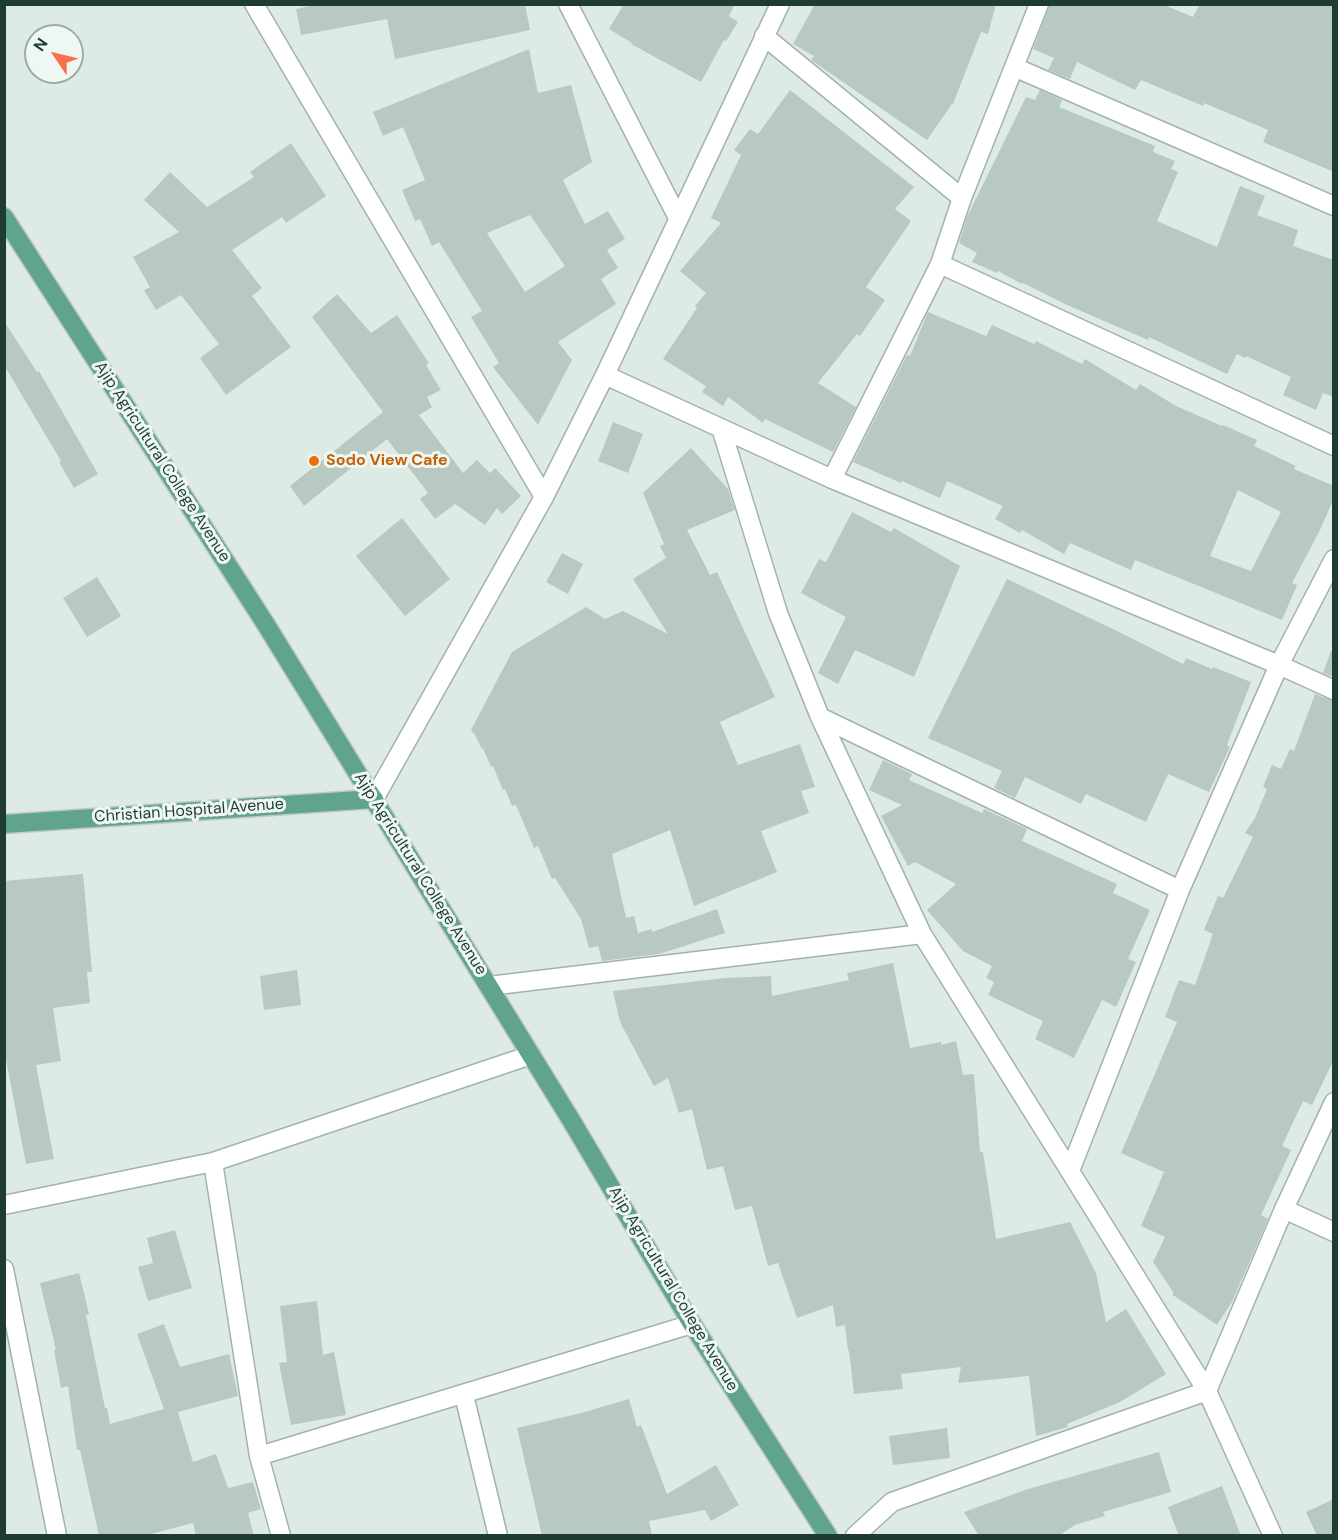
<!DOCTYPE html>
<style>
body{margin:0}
#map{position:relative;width:1338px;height:1540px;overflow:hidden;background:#deebe5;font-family:"DM Sans",sans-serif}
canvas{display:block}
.frame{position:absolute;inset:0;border:6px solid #1f3c32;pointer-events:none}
.north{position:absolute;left:24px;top:24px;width:60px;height:60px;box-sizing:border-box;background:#eff7f3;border:2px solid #9caca6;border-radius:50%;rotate:305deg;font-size:16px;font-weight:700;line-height:24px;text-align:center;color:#1f3c32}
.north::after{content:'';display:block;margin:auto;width:21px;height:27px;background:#fa704d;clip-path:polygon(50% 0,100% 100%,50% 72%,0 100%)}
</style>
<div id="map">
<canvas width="1338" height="1540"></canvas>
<div class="frame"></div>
<div class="north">N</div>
</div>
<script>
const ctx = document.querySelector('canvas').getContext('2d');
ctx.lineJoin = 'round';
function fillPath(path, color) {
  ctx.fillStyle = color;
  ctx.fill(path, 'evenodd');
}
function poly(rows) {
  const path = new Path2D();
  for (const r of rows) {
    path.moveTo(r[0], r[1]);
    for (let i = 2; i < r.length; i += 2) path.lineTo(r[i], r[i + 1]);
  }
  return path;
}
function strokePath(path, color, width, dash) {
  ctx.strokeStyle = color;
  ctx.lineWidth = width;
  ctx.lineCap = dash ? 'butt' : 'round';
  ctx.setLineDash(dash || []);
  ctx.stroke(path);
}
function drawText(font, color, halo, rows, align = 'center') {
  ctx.font = font + ' "DM Sans",sans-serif';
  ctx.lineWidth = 6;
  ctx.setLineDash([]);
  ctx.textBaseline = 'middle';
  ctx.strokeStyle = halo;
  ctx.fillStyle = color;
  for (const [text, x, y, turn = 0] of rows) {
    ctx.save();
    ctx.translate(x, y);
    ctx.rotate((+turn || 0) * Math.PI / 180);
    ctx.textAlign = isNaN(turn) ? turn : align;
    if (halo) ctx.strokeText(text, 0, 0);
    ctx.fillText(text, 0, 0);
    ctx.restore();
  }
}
fillPath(poly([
 [319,4,525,4,530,30,395,59,387,19,301,35,296,9],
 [624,4,735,4,729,16,738,22,726,41,724,40,701,82,631,44,632,43,609,29],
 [815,4,996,4,988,34,981,32,953,104,952,104,927,140,811,60,814,56,793,44],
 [1050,4,1162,4,1193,17,1200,4,1334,4,1334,172,1263,142,1268,130,1204,103,1203,106,1141,80,1135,90,1077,62,1070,79,1048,70,1054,58,1033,49],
 [529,49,538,93,571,85,592,162,563,180,585,224,608,211,625,239,607,250,618,268,601,279,616,304,558,342,572,360,538,425,493,367,499,363,471,317,482,311,439,242,432,246,420,219,415,221,402,190,425,180,403,127,383,136,373,112],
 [530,215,565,266,525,292,487,233],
 [790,90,914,187,895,209,911,221,866,287,885,300,860,336,857,334,818,383,856,407,833,452,765,419,763,423,728,397,723,406,702,392,706,386,663,359,697,308,695,306,706,293,680,271,721,223,711,218,741,155,734,150,750,129,758,134],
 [1040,90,1062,100,1059,107,1155,146,1153,152,1175,161,1171,169,1178,172,1157,221,1217,247,1240,186,1265,196,1257,215,1298,230,1293,246,1334,260,1334,397,1323,393,1316,410,1283,395,1291,377,1246,356,1245,358,1237,354,1227,374,1149,337,1148,340,1065,304,1023,283,1022,284,998,271,997,273,972,262,977,253,959,243,967,217,1026,97,1035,100],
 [291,143,326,196,286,223,282,217,232,250,262,288,252,296,291,347,226,395,200,358,219,344,181,295,156,310,144,290,150,287,133,257,179,232,144,200,170,172,207,207,254,177,250,172],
 [337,294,371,333,397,315,429,363,426,365,441,390,427,397,432,407,419,415,463,473,477,460,490,473,495,468,521,496,502,514,497,508,485,525,455,504,435,519,420,499,428,493,387,439,304,506,290,486,383,412,312,317],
 [928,312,986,336,992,325,1034,344,1036,341,1082,364,1085,359,1136,390,1140,384,1176,406,1222,426,1223,425,1257,440,1254,446,1296,466,1294,469,1334,486,1334,498,1320,530,1292,583,1297,585,1282,620,1135,560,1131,570,1070,543,1064,554,1022,530,1020,533,995,519,1003,506,947,481,940,498,902,481,901,483,853,462,907,355,910,356],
 [1238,490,1281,512,1251,571,1210,556],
 [4,321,37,372,39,371,98,474,74,488,59,462,61,461,4,365],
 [613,422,643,434,628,473,598,461],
 [691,448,728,489,735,510,687,530,710,575,717,572,775,697,720,722,738,765,800,744,815,787,801,791,809,813,761,831,777,872,694,906,670,830,612,854,626,918,634,916,638,933,652,929,652,932,717,909,725,933,659,954,602,961,598,946,589,948,581,919,555,878,552,879,538,846,534,848,516,805,512,806,505,789,503,790,493,766,491,767,483,748,482,749,475,735,471,730,512,652,586,607,605,619,623,611,668,634,633,579,666,558,660,546,664,544,643,493],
 [852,512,891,532,894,528,960,566,914,677,855,650,838,684,818,673,846,617,801,593,819,559,826,562],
 [402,518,450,579,405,616,356,556],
 [562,553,583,564,568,594,546,582],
 [97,577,121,616,87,637,63,598],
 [1007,579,1113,629,1183,664,1186,658,1212,669,1213,667,1251,682,1227,745,1230,747,1209,792,1168,774,1146,822,1086,794,1081,804,1025,777,1015,798,994,788,1002,771,928,738],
 [1331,651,1334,651,1334,677,1323,673],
 [1315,694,1334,701,1334,1059,1312,1105,1303,1101,1282,1146,1291,1150,1261,1215,1268,1219,1232,1302,1217,1325,1173,1295,1173,1292,1153,1262,1165,1237,1141,1226,1164,1172,1121,1153,1177,1022,1165,1017,1179,980,1195,985,1213,934,1204,930,1218,896,1223,898,1253,837,1245,833,1255,818,1267,789,1263,787,1272,765,1281,769,1290,749,1294,751],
 [883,760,912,774,909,780,982,813,984,809,1027,829,1022,841,1117,884,1113,893,1150,910,1128,959,1136,962,1116,1007,1102,1000,1074,1058,1035,1039,1043,1021,988,995,994,982,986,978,992,966,963,951,927,910,956,884,915,862,908,866,881,816,902,805,869,790],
 [83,874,92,972,87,972,90,1003,53,1008,61,1061,36,1065,54,1159,26,1164,4,1049,4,881],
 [893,963,910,1048,941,1042,941,1045,956,1041,963,1075,974,1074,980,1152,983,1152,996,1239,1070,1222,1096,1273,1106,1322,1126,1309,1166,1374,1120,1402,1067,1424,1068,1427,1036,1436,1029,1376,958,1383,961,1367,901,1374,903,1389,854,1394,849,1351,848,1351,845,1325,836,1327,833,1305,797,1318,778,1263,768,1266,752,1206,735,1210,723,1166,707,1170,692,1109,679,1113,668,1078,654,1086,620,1022,613,991,725,978,771,976,772,996,849,980,847,973],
 [297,970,301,1005,264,1010,260,976],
 [175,1230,192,1288,148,1301,138,1267,153,1263,147,1238],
 [79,1273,89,1314,86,1315,105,1408,107,1408,110,1424,164,1409,137,1334,164,1324,180,1367,229,1354,238,1396,178,1412,193,1462,216,1454,228,1488,253,1482,261,1509,248,1513,254,1536,196,1536,193,1523,143,1536,99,1536,80,1450,77,1450,68,1386,61,1388,54,1350,56,1350,40,1283],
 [317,1301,323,1355,334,1352,346,1415,291,1425,279,1363,287,1362,280,1306],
 [629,1399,637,1427,641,1425,667,1494,716,1465,739,1505,711,1521,705,1510,649,1521,652,1536,542,1536,517,1428,581,1413],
 [947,1428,950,1458,893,1465,889,1436],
 [1159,1452,1171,1492,1103,1512,1105,1516,1075,1525,1058,1536,979,1536,964,1512,1028,1489],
 [1222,1486,1241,1536,1179,1536,1168,1507],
 [1334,1499,1334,1536,1317,1536,1306,1512]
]), '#b7c9c0');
const minor = poly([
 [254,4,544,497],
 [568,4,678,218],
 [764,36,962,198],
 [1014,67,1334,206],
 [940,264,1334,446],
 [605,375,832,479,1279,665,1334,690],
 [721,428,778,613,820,717,922,934,1207,1391,1273,1536],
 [832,479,940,264,962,198,1039,4],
 [820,717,1180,890],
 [374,799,544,497,605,375,780,4],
 [489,986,922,934],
 [213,1162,259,1456,281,1536],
 [1070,1171,1180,890,1279,665,1334,559],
 [4,1205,213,1162,531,1055],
 [1284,1209,1334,1232],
 [4,1269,57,1536],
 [464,1395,498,1536],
 [259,1456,692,1324],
 [855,1536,892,1502,1207,1391,1284,1209,1334,1102]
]);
const major = poly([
 [4,217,265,623,571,1120,692,1324,828,1536],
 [4,824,374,799]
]);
strokePath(minor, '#a1b3ac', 21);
strokePath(major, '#c0c8c6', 21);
strokePath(minor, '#fff', 18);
strokePath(major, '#60a38f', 18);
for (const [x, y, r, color] of [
 [314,461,6,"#e8710a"]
]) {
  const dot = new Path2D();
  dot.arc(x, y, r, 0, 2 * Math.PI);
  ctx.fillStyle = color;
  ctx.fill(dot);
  strokePath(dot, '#eff7f3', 2);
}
drawText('bold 16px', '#c56008', '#eff7f3', [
 ["Sodo View Cafe",326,461]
], 'left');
drawText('16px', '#1f3c32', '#eff7f3', [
 ["Ajip Agricultural College Avenue",162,462,57],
 ["Christian Hospital Avenue",189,811,-4],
 ["Ajip Agricultural College Avenue",420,874,58],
 ["Ajip Agricultural College Avenue",673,1289,59]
]);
</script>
